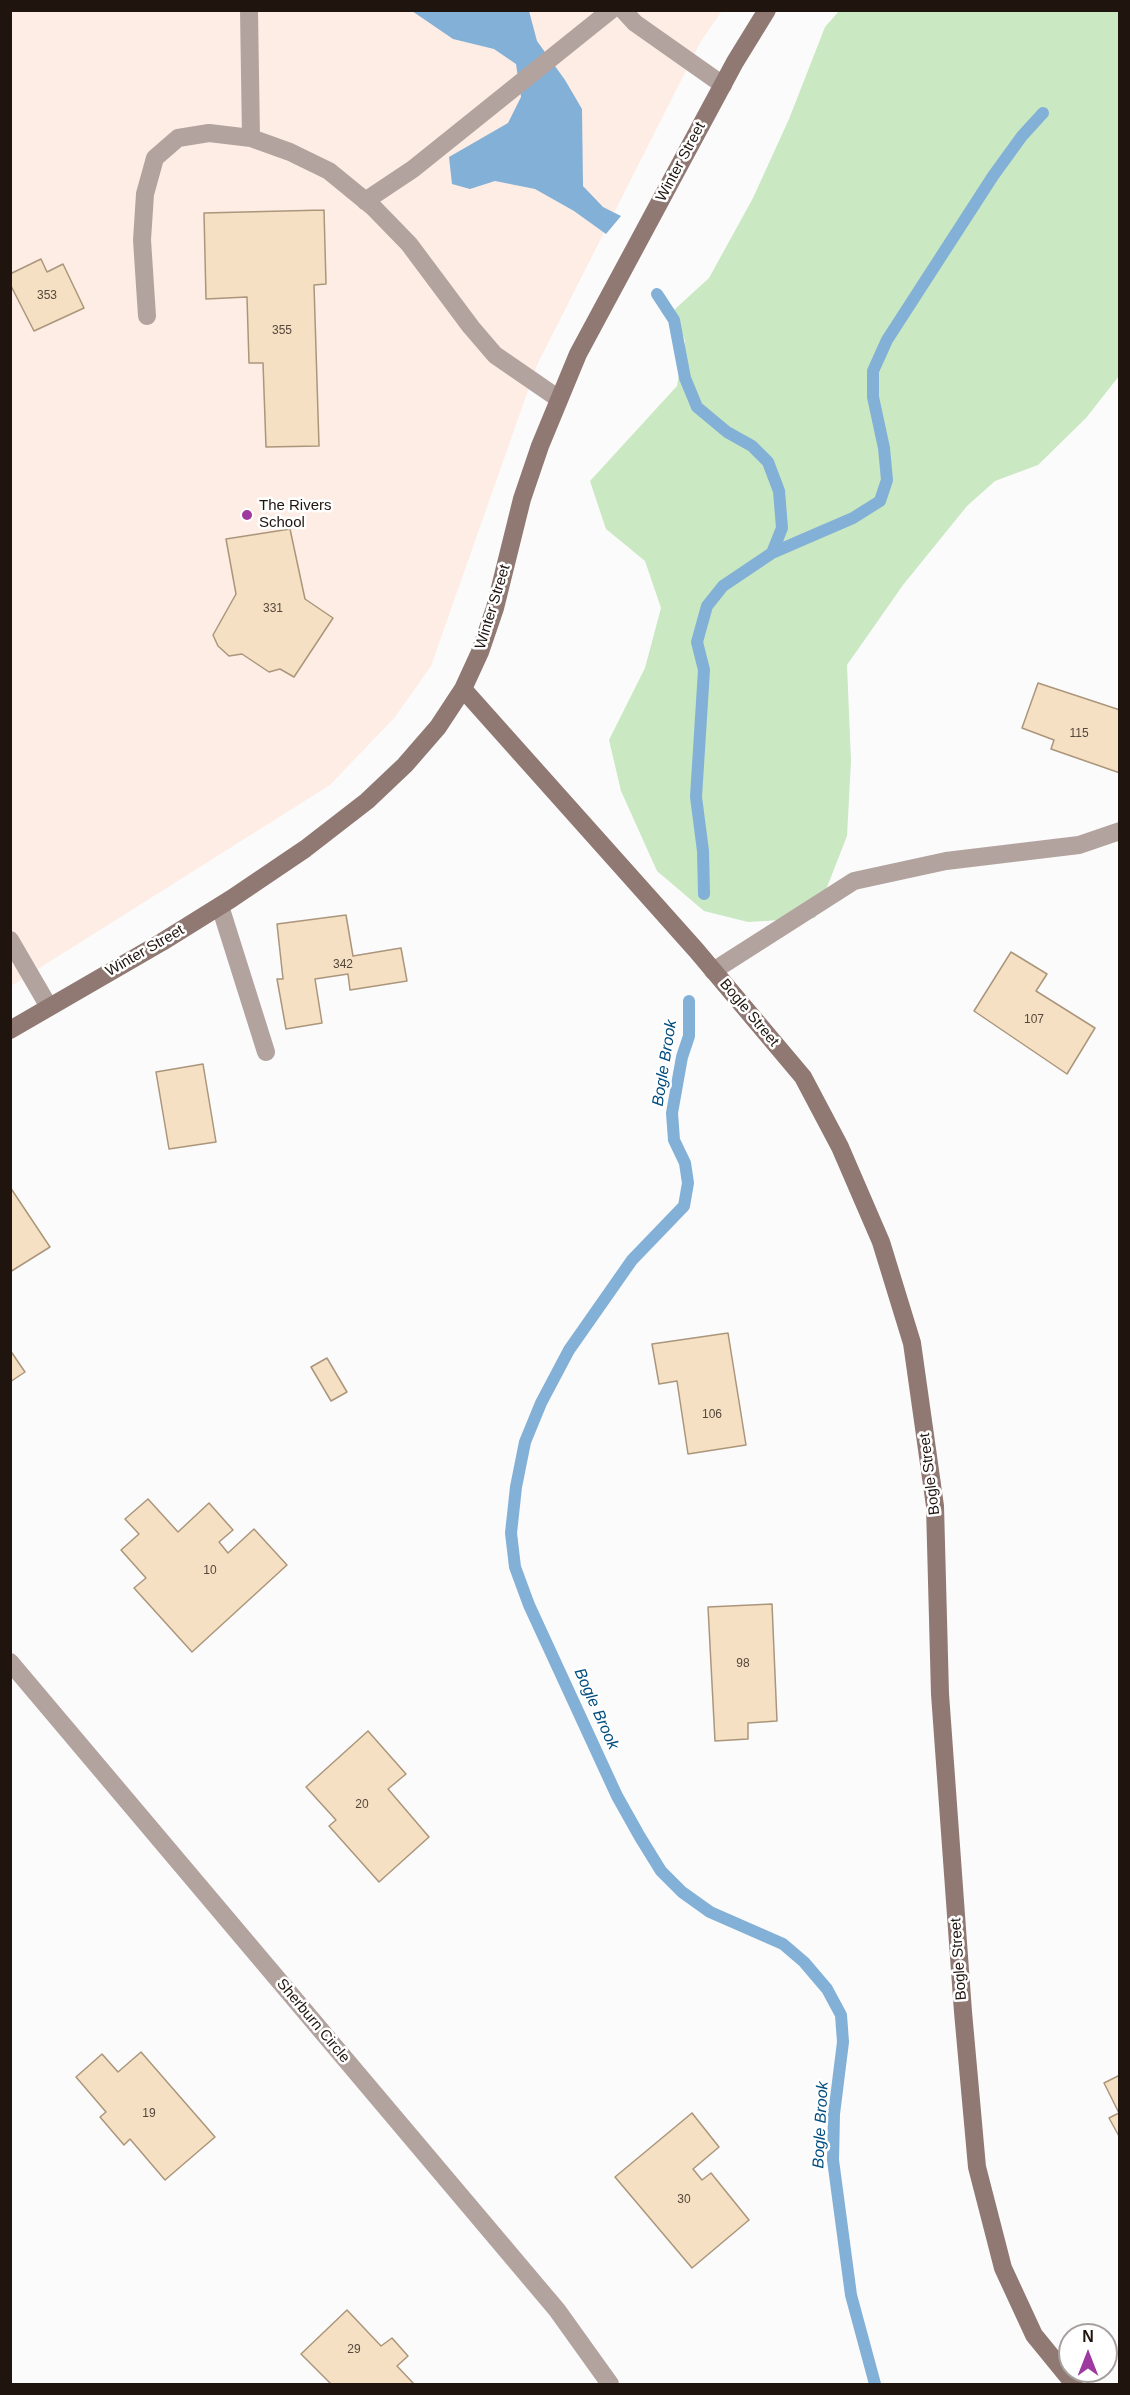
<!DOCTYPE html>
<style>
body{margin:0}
#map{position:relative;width:1130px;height:2395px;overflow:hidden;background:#fbfbfb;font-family:Arial,sans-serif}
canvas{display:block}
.frame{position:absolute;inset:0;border:12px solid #20140e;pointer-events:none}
.north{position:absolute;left:1058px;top:2323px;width:60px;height:60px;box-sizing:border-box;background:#fff;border:2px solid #a6a19f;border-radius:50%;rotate:0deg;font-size:16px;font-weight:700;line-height:24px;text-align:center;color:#20140e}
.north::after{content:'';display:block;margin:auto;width:21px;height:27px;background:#9d399f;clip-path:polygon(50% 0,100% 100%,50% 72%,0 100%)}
</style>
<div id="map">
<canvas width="1130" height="2395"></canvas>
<div class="frame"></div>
<div class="north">N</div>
</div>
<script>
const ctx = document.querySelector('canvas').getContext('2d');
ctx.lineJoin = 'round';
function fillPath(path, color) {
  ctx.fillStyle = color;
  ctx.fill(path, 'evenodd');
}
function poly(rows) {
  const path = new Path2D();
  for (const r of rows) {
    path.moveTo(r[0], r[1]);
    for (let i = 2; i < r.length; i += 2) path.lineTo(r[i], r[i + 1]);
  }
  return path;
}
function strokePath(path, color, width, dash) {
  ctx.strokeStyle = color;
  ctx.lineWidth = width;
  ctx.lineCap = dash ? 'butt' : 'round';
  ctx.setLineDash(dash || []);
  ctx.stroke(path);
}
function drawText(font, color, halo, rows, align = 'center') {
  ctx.font = font + ' Arial,sans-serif';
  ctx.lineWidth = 5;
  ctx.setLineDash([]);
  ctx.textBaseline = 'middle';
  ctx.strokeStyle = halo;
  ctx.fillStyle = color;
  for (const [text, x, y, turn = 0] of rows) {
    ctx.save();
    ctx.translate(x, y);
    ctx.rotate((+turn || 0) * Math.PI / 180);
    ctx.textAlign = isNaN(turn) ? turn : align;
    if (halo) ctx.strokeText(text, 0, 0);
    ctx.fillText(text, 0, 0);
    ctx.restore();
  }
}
fillPath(poly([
 [10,11,722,11,701,41,537,365,431,666,395,717,330,785,11,986]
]), '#fdede4');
fillPath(poly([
 [839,11,1119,11,1119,376,1086,418,1038,465,995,481,967,506,903,585,847,665,851,761,847,836,815,918,748,922,704,911,657,871,621,791,609,740,645,668,661,608,645,561,606,529,590,481,677,386,685,341,674,310,709,278,753,198,789,119,825,27]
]), '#cae8c2');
fillPath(poly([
 [412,11,529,11,537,41,565,80,582,109,583,186,603,207,621,216,606,234,574,211,535,189,495,181,470,189,452,184,449,157,508,123,521,97,516,64,494,49,453,39]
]), '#83b0d7');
strokePath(poly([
 [657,294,674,320,685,378,697,407,727,432,752,446,768,462,779,491,782,528,772,553,723,586,707,606,697,642,704,670,696,797,703,851,704,894],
 [772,553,853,518,880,501,887,480,884,448,873,397,873,371,887,340,993,176,1022,136,1043,113],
 [689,1001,689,1036,682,1057,672,1113,674,1140,685,1163,688,1183,684,1206,632,1260,569,1350,541,1403,525,1442,516,1487,511,1533,515,1567,529,1605,617,1796,640,1837,661,1871,682,1892,710,1912,783,1944,804,1962,827,1989,841,2015,843,2042,834,2114,833,2160,851,2295,875,2384]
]), '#83b0d7', 12);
const building = poly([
 [324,210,326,284,314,285,319,446,266,447,263,363,249,363,247,297,206,299,204,213,324,210],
 [41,259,47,272,63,264,84,308,34,331,10,284,10,274,41,259],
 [290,529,305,599,333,618,294,677,280,669,269,672,242,654,229,656,218,646,213,635,236,594,226,539,290,529],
 [1038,683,1120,710,1120,773,1051,749,1054,740,1022,728,1038,683],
 [346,915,353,956,401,948,407,981,350,990,348,974,315,979,322,1023,286,1029,277,979,283,979,277,924,346,915],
 [1011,952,1047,974,1036,991,1095,1028,1067,1074,974,1011,1011,952],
 [203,1064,216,1142,169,1149,156,1072,203,1064],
 [10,1187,50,1247,10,1272,10,1187],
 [728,1333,746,1445,688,1454,677,1381,659,1384,652,1344,728,1333],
 [10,1350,25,1372,10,1382,10,1350],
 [327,1358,347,1392,331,1401,311,1367,327,1358],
 [148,1499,178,1532,209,1503,233,1530,219,1542,228,1553,254,1529,287,1565,192,1652,134,1588,146,1578,121,1550,139,1534,125,1519,148,1499],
 [772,1604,777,1721,748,1723,748,1739,715,1741,708,1607,772,1604],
 [368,1731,406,1774,388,1789,429,1837,379,1882,329,1826,336,1820,306,1787,368,1731],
 [141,2052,215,2137,165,2180,130,2139,124,2145,100,2117,106,2112,76,2077,102,2054,118,2072,141,2052],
 [1120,2075,1120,2138,1109,2118,1119,2113,1104,2083,1120,2075],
 [692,2113,719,2147,693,2169,702,2180,711,2173,749,2220,692,2268,615,2177,692,2113],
 [347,2310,381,2346,392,2338,408,2356,397,2366,414,2384,331,2384,301,2354,347,2310]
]);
fillPath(building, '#f5e0c3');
strokePath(building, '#ab967c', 1.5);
strokePath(poly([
 [249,10,251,138],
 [623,10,635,23,723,85],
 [365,201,413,169,611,10],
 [147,316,142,240,145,194,155,158,178,138,209,133,251,138,290,152,329,171,373,207,409,244,471,327,495,355,559,399],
 [220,906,266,1052],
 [10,940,49,1007],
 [713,971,854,881,946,861,1079,845,1120,831]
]), '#b3a39f', 18);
strokePath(poly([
 [10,1662,557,2310,610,2384]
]), '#b3a39f', 18);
strokePath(poly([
 [463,689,696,950,803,1077,840,1147,881,1242,912,1343,935,1506,940,1694,963,2012,977,2167,1003,2268,1034,2335,1074,2384],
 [10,1030,162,942,231,899,305,849,367,801,405,765,438,727,463,689,480,652,495,608,522,499,540,446,578,354,735,62,767,10]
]), '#907873', 18);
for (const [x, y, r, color] of [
 [247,515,6,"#9d399f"]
]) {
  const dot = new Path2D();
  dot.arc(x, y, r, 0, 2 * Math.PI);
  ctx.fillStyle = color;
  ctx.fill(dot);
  strokePath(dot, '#fff', 2);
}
drawText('12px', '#55473b', null, [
 ["353",47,296],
 ["355",282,331],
 ["331",273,609],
 ["115",1079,734],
 ["342",343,965],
 ["107",1034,1020],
 ["106",712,1415],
 ["10",210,1571],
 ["98",743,1664],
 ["20",362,1805],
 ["19",149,2114],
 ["30",684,2200],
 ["29",354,2350]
]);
drawText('15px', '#20140e', '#fff', [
 ["Winter Street",681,162,-62],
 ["Winter Street",493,607,-73],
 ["Winter Street",145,951,-30],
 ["Bogle Street",749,1013,50],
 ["Bogle Street",930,1474,-97],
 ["Bogle Street",959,1959,-94],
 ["Sherburn Circle",313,2021,50]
]);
drawText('15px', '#20140e', '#fff', [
 ["The Rivers",259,506],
 ["School",259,523]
], 'left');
drawText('italic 16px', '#014d7f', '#fff', [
 ["Bogle Brook",665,1063,-81],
 ["Bogle Brook",596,1709,66],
 ["Bogle Brook",821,2125,-87]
]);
</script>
